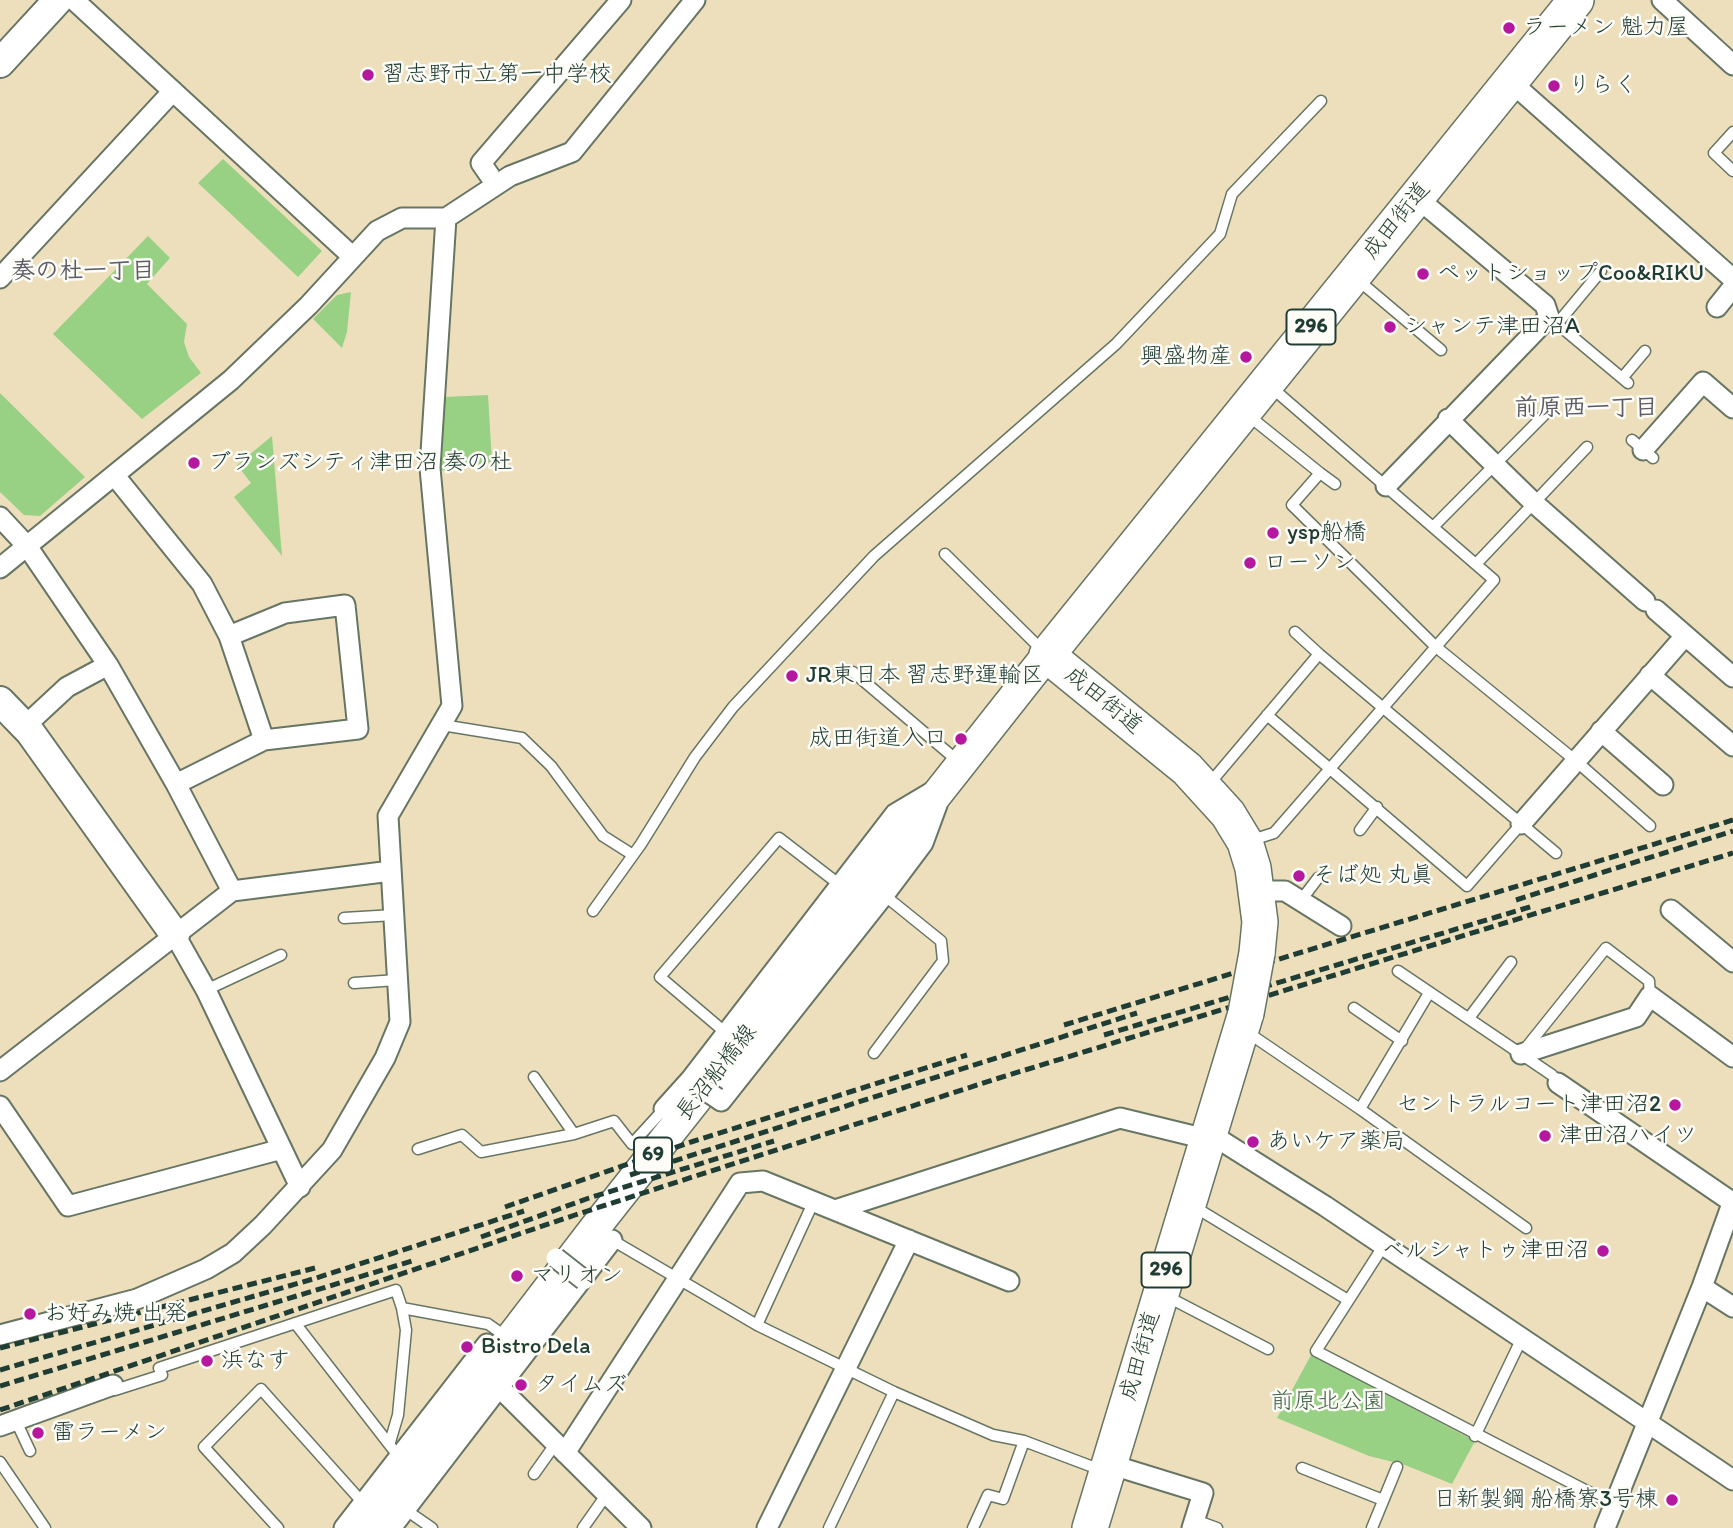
<!DOCTYPE html>
<meta charset="utf-8">
<style>
body{margin:0}
canvas{display:block;background:#eddfbc}
</style>
<canvas width="1733" height="1528"></canvas>
<script>
const ctx = document.querySelector('canvas').getContext('2d');
ctx.lineJoin = 'round';
function fillPath(path, color) {
  ctx.fillStyle = color;
  ctx.fill(path, 'evenodd');
}
function poly(rows) {
  const path = new Path2D();
  for (const r of rows) {
    path.moveTo(r[0], r[1]);
    for (let i = 2; i < r.length; i += 2) path.lineTo(r[i], r[i + 1]);
  }
  return path;
}
function strokePath(path, color, width, dash) {
  ctx.strokeStyle = color;
  ctx.lineWidth = width;
  ctx.lineCap = dash ? 'butt' : 'round';
  ctx.setLineDash(dash || []);
  ctx.stroke(path);
}
function drawText(font, color, halo, rows, align = 'center') {
  ctx.font = font + ' Itim,"Klee One",sans-serif';
  ctx.lineWidth = 5;
  ctx.setLineDash([]);
  ctx.textBaseline = 'middle';
  ctx.strokeStyle = halo;
  ctx.fillStyle = color;
  for (const [text, x, y, turn = 0] of rows) {
    ctx.save();
    ctx.translate(x, y);
    ctx.rotate((+turn || 0) * Math.PI / 180);
    ctx.textAlign = isNaN(turn) ? turn : align;
    if (halo) ctx.strokeText(text, 0, 0);
    ctx.fillText(text, 0, 0);
    ctx.restore();
  }
}
fillPath(poly([
 [223,159,322,251,298,277,198,183],
 [148,236,170,258,147,284,187,324,184,342,189,357,201,373,142,419,53,334],
 [351,292,347,332,342,348,313,319,337,295],
 [0,393,85,477,40,516,24,515,0,492],
 [488,395,492,462,440,471,444,397],
 [272,436,282,556,234,497,251,483,237,465],
 [1311,1355,1475,1441,1452,1484,1405,1465,1369,1456,1277,1418]
]), '#98d184');
const lane = poly([
 [1733,132,1714,153,1733,171],
 [1358,280,1441,350],
 [1549,317,1628,383],
 [1557,324,1601,271],
 [1623,377,1645,351],
 [1249,416,1320,473,1292,505,1436,647,1576,761,1650,826],
 [1632,440,1653,458],
 [1320,473,1335,484],
 [1433,527,1550,409],
 [945,554,1042,650],
 [1476,564,1587,447],
 [1295,632,1319,654],
 [853,672,959,762],
 [1267,715,1467,886,1521,824],
 [442,725,522,738,551,766,603,836,633,855],
 [1210,783,1319,654,1556,853],
 [1360,830,1377,807],
 [1252,840,1274,833,1494,580,1271,387],
 [1302,899,1318,878],
 [593,911,641,844,695,757,733,707,874,556,1116,344,1220,234,1232,194,1321,101],
 [344,918,394,915],
 [1398,971,1552,1075,1558,1083],
 [354,983,397,980],
 [206,990,281,955],
 [1354,1008,1402,1041],
 [1469,1018,1511,962],
 [1247,1032,1360,1109,1429,993],
 [726,1033,660,977,779,838,840,885],
 [1525,1049,1606,948,1649,981,1650,996],
 [874,1053,943,961,941,941,884,895],
 [534,1077,574,1134],
 [1360,1109,1526,1228],
 [418,1149,462,1135,481,1152,574,1134,614,1121,632,1144,664,1109],
 [1193,1206,1348,1300],
 [612,1240,757,1325,894,1392,993,1435,1024,1441,1101,1470],
 [1384,1245,1316,1351,1614,1505],
 [1166,1296,1268,1349],
 [295,1323,399,1457],
 [757,1325,813,1203],
 [114,1386,115,1390,162,1375,159,1368,396,1290,402,1308,488,1324,498,1331],
 [16,1421,30,1451],
 [1475,1436,1522,1338],
 [390,1442,398,1415,406,1330,402,1308],
 [0,1462,45,1528],
 [1302,1468,1383,1500],
 [534,1474,556,1443],
 [406,1510,432,1528],
 [1195,1520,1217,1528],
 [278,1528,204,1447,261,1389,363,1503],
 [583,1528,607,1494],
 [829,1528,894,1392],
 [973,1528,988,1495,1003,1499,1024,1441],
 [1372,1528,1397,1467]
]);
const street = poly([
 [74,0,353,257],
 [1662,0,1733,65],
 [1511,82,1733,279],
 [490,176,481,163,621,0],
 [0,278,173,91],
 [1717,307,1733,287],
 [1448,419,1534,503,1645,601],
 [1643,450,1703,382,1733,408],
 [115,476,202,584,229,636,264,740],
 [1386,486,1549,317,1545,305,1416,197],
 [0,517,27,546,108,665,176,784,232,891],
 [0,568,231,380,309,305,377,231,402,218,446,218,510,176,572,152,695,0],
 [1656,610,1733,677],
 [1650,675,1733,746],
 [25,726,67,687,108,665],
 [1601,731,1663,785],
 [176,784,264,740,358,729,345,605,285,613,229,636],
 [1521,824,1685,636],
 [1257,891,1285,891,1341,926],
 [1671,910,1733,962],
 [175,935,206,990,300,1187],
 [1521,1054,1636,1017,1650,996,1733,1057],
 [0,1071,232,891,391,871],
 [1558,1083,1732,1202],
 [717,1098,721,1101,884,895,923,843,937,805],
 [0,1106,68,1206,282,1149],
 [664,1109,691,1079,895,814,932,792],
 [1209,1133,1325,1206,1733,1480],
 [835,1210,1120,1118,1206,1139],
 [1702,1287,1733,1307],
 [0,1335,137,1299,206,1269,233,1253,263,1225,332,1150,385,1058,400,1022,388,816,452,706,430,468,446,218],
 [500,1388,641,1528],
 [0,1426,113,1385],
 [565,1453,740,1183,763,1181,1009,1281],
 [1109,1464,1203,1493,1192,1528],
 [344,1528,487,1344],
 [391,1528,612,1240],
 [767,1528,909,1240],
 [1605,1528,1702,1287,1733,1201]
]);
const secondary = poly([
 [0,63,58,0],
 [0,701,30,732,175,935]
]);
const primary = poly([
 [365,1528,594,1229,1047,655]
]);
const highway = poly([
 [1257,953,1260,922,1253,868,1245,842,1228,814,1187,769,1047,655,1576,0],
 [1090,1528,1246,1013]
]);
strokePath(lane, '#677664', 13);
strokePath(street, '#677664', 23);
strokePath(secondary, '#677664', 32);
strokePath(primary, '#677664', 33);
strokePath(highway, '#677664', 38);
strokePath(lane, '#fff', 10);
strokePath(street, '#fff', 19);
strokePath(secondary, '#fff', 28);
strokePath(primary, '#fff', 30);
strokePath(highway, '#fff', 35);
strokePath(poly([
 [1516,900,1733,831],
 [1064,1025,1733,820],
 [1104,1035,1533,906],
 [630,1175,1137,1013],
 [505,1207,691,1142,967,1055],
 [481,1237,589,1198,774,1141],
 [0,1348,319,1267],
 [0,1370,313,1279,524,1211],
 [0,1386,412,1261],
 [0,1410,575,1215,999,1078,1733,853]
]), '#1f3d34', 5, [10, 5]);
const streetBridge = poly([
 [697,1085,717,1098],
 [556,1258,584,1280]
]);
const highwayBridge = poly([
 [1246,1013,1257,953]
]);
strokePath(streetBridge, '#677664', 23, []);
strokePath(highwayBridge, '#677664', 38, []);
strokePath(streetBridge, '#fff', 19);
strokePath(highwayBridge, '#fff', 35);
for (const [x, y, r, color] of [
 [1509,28,7,"#b5179e"],
 [368,75,7,"#b5179e"],
 [1554,86,7,"#b5179e"],
 [1423,274,7,"#b5179e"],
 [1390,327,7,"#b5179e"],
 [1246,357,7,"#b5179e"],
 [194,463,7,"#b5179e"],
 [1273,533,7,"#b5179e"],
 [1250,563,7,"#b5179e"],
 [792,676,7,"#b5179e"],
 [961,739,7,"#b5179e"],
 [1299,876,7,"#b5179e"],
 [1675,1105,7,"#b5179e"],
 [1545,1136,7,"#b5179e"],
 [1253,1142,7,"#b5179e"],
 [1603,1251,7,"#b5179e"],
 [517,1276,7,"#b5179e"],
 [30,1314,7,"#b5179e"],
 [467,1347,7,"#b5179e"],
 [207,1361,7,"#b5179e"],
 [521,1385,7,"#b5179e"],
 [38,1433,7,"#b5179e"],
 [1672,1500,7,"#b5179e"]
]) {
  const dot = new Path2D();
  dot.arc(x, y, r, 0, 2 * Math.PI);
  ctx.fillStyle = color;
  ctx.fill(dot);
  strokePath(dot, '#fdfcf7', 2.5);
}
for (const [x, y, w] of [
 [1311,327,49],
 [653,1155,38],
 [1166,1270,49]
]) {
  const box = new Path2D();
  box.roundRect(x - w / 2, y - 17.5, w, 35, 5);
  ctx.fillStyle = '#fdfcf7';
  ctx.fill(box);
  strokePath(box, '#1f3d34', 2);
}
drawText('bold 21px', '#1f3d34', null, [
 ["296",1311,327],
 ["69",653,1155],
 ["296",1166,1270]
]);
drawText('23px', '#1f3d34', '#fdfcf7', [
 ["ラーメン 魁力屋",1523,28],
 ["習志野市立第一中学校",382,75],
 ["りらく",1568,86],
 ["ペットショップCoo&RIKU",1437,274],
 ["シャンテ津田沼A",1404,327],
 ["興盛物産",1232,357,"right"],
 ["ブランズシティ津田沼 奏の杜",208,463],
 ["ysp船橋",1287,533],
 ["ローソン",1264,563],
 ["JR東日本 習志野運輸区",806,676],
 ["成田街道入口",947,739,"right"],
 ["そば処 丸眞",1313,876],
 ["セントラルコート津田沼2",1661,1105,"right"],
 ["津田沼ハイツ",1559,1136],
 ["あいケア薬局",1267,1142],
 ["ベルシャトゥ津田沼",1589,1251,"right"],
 ["マリオン",531,1276],
 ["お好み焼 出発",44,1314],
 ["Bistro Dela",481,1347],
 ["浜なす",221,1361],
 ["タイムズ",535,1385],
 ["雷ラーメン",52,1433],
 ["日新製鋼 船橋寮3号棟",1658,1500,"right"]
], 'left');
drawText('23px', '#1f3d34', '#fdfcf7', [
 ["成田街道",1397,221,-51],
 ["成田街道",1103,701,39],
 ["長沼船橋線",717,1073,-52],
 ["成田街道",1141,1356,-74]
]);
drawText('23px', '#3d6248', '#fdfcf7', [
 ["前原北公園",1328,1402]
]);
drawText('bold 24px', '#5c5c66', '#fdfcf7', [
 ["奏の杜一丁目",83,272],
 ["前原西一丁目",1586,409]
]);
</script>
